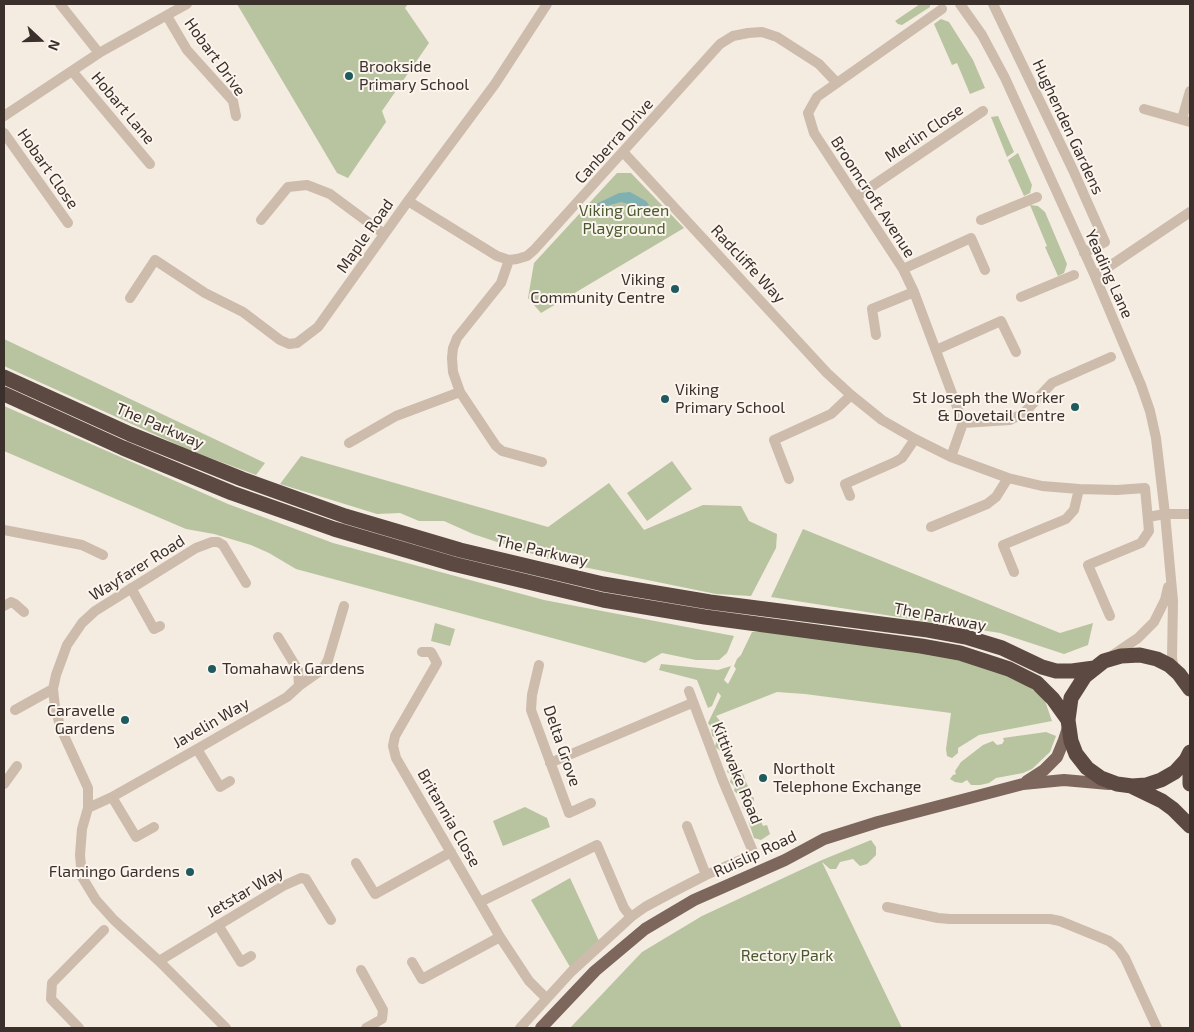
<!DOCTYPE html>
<style>
body{margin:0}
#map{position:relative;width:1194px;height:1032px;overflow:hidden;background:#f4ebe1;font-family:"Exo 2",sans-serif}
canvas{display:block}
.frame{position:absolute;inset:0;border:5px solid #3b302b;pointer-events:none}
.north{position:absolute;left:15px;top:15px;width:50px;height:50px;-webkit-text-stroke:4px #fbf5ee;paint-order:stroke;rotate:111deg;font-size:14px;font-weight:700;line-height:20px;text-align:center;color:#3b302b}
.north::after{content:'';display:block;margin:auto;width:18px;height:22px;background:#3b302b;clip-path:polygon(50% 0,100% 100%,50% 72%,0 100%)}
</style>
<div id="map">
<canvas width="1194" height="1032"></canvas>
<div class="frame"></div>
<div class="north">N</div>
</div>
<script>
const ctx = document.querySelector('canvas').getContext('2d');
ctx.lineJoin = 'round';
function fillPath(path, color) {
  ctx.fillStyle = color;
  ctx.fill(path, 'evenodd');
}
function poly(rows) {
  const path = new Path2D();
  for (const r of rows) {
    path.moveTo(r[0], r[1]);
    for (let i = 2; i < r.length; i += 2) path.lineTo(r[i], r[i + 1]);
  }
  return path;
}
function strokePath(path, color, width, dash) {
  ctx.strokeStyle = color;
  ctx.lineWidth = width;
  ctx.lineCap = dash ? 'butt' : 'round';
  ctx.setLineDash(dash || []);
  ctx.stroke(path);
}
function drawText(font, color, halo, rows, align = 'center') {
  ctx.font = font + ' "Exo 2",sans-serif';
  ctx.lineWidth = 4;
  ctx.setLineDash([]);
  ctx.textBaseline = 'middle';
  ctx.strokeStyle = halo;
  ctx.fillStyle = color;
  for (const [text, x, y, turn = 0] of rows) {
    ctx.save();
    ctx.translate(x, y);
    ctx.rotate((+turn || 0) * Math.PI / 180);
    ctx.textAlign = isNaN(turn) ? turn : align;
    if (halo) ctx.strokeText(text, 0, 0);
    ctx.fillText(text, 0, 0);
    ctx.restore();
  }
}
fillPath(poly([
 [237,4,408,4,405,8,429,43,382,111,386,122,348,178,337,173],
 [920,4,930,4,930,7,902,25,898,24,895,21],
 [941,19,949,22,973,60,985,88,970,94,957,63,952,65,934,24],
 [998,116,1014,152,1007,157,991,117],
 [1018,153,1032,185,1030,193,1024,196,1008,160],
 [617,173,631,173,684,228,541,313,528,298,534,263],
 [1030,205,1038,206,1045,212,1067,264,1064,273,1058,276,1045,247,1047,246],
 [4,339,265,463,256,475,189,450,4,366],
 [4,406,228,504,333,543,544,600,734,636,727,653,719,660,696,660,662,653,645,663,296,569,269,553,251,545,214,534,186,529,4,451],
 [301,456,548,527,609,483,644,530,703,505,741,506,749,521,777,534,776,548,751,596,716,594,554,561,473,534,444,521,419,521,400,513,377,514,280,484],
 [672,461,692,489,647,521,627,493],
 [803,529,1060,633,1093,623,1088,645,1064,654,1000,633,771,597],
 [435,623,455,629,450,646,431,641],
 [752,632,779,632,920,649,1014,676,1044,698,1052,721,979,735,958,748,958,753,952,758,947,756,946,749,951,713,805,694,777,692,716,716,720,721,720,724,723,727,726,735,724,738,729,742,728,747,731,748,735,762,739,764,739,770,744,775,745,780,750,790,750,795,754,798,753,804,763,826,767,825,770,834,761,840,754,838,748,820,750,817,746,810,742,807,743,798,734,791,735,787,730,782,732,775,727,772,730,763,726,760,722,752,715,747,717,739,712,736,711,727,708,723,721,696,718,692,712,706,708,708,697,680,659,670,661,664,718,670,731,666,724,680,728,684,736,669,734,666,737,659,741,655],
 [1046,732,1056,736,1050,752,1032,769,1023,773,996,778,989,783,980,785,971,785,967,780,962,783,955,782,950,779,953,775,956,774,955,771,961,762,983,745,993,741,997,745,1002,744,1004,741,1003,738],
 [525,807,547,818,550,827,503,846,493,821],
 [871,840,876,847,876,855,867,864,860,866,853,859,840,862,836,869,830,869,822,862,902,1028,570,1028,642,952,702,916,822,860],
 [570,878,599,941,570,967,531,900]
]), '#b8c4a0');
fillPath(poly([
 [630,192,646,201,649,205,643,208,621,202,595,209,594,205,619,193]
]), '#7fb0b2');
strokePath(poly([
 [60,4,99,53],
 [960,4,982,35,1005,78,1095,276,1141,385,1150,411,1156,438,1165,514,1173,601,1172,658,1174,669],
 [993,4,1073,170,1105,242,1084,253],
 [942,9,817,97,808,113,814,133,903,269,914,292,963,423,951,457],
 [167,16,187,50,233,101,236,116],
 [72,71,150,164],
 [1144,109,1190,122],
 [4,116,99,53,187,4],
 [1182,119,1190,91],
 [4,133,68,223],
 [624,153,827,373,851,395,882,420,915,439,951,457,1008,478,1042,486,1079,489,1117,490,1145,488,1149,531,1141,543,1088,565,1110,616],
 [856,197,983,111],
 [408,201,497,256,509,260,517,259,527,256,534,250,720,44,733,36,748,33,762,32,777,37,819,64,837,83],
 [261,220,288,187,307,185,330,194,384,234],
 [981,220,1037,197],
 [509,260,501,283,457,338,453,348,452,358,453,372,460,392,496,446,502,451,542,462],
 [903,269,971,238,985,270],
 [1095,276,1190,212],
 [1021,297,1074,275],
 [130,298,155,260,205,293,243,312,280,340,289,344,297,343,318,327,408,201,495,84,547,4],
 [876,335,872,309,914,292],
 [936,350,1001,321,1016,352],
 [963,423,1010,420,1024,413,1052,383,1111,357],
 [349,443,396,416,460,392],
 [789,479,774,440,831,414,851,395],
 [850,496,845,484,895,462,902,458,915,439],
 [1148,517,1165,514,1190,514],
 [931,527,987,504,996,497,1008,478],
 [4,530,82,545,103,555],
 [1014,572,1003,545,1066,519,1074,510,1079,489],
 [131,588,154,629,160,626],
 [4,606,11,602,15,604,24,612],
 [422,652,431,652,437,663,395,736,393,746,396,758,500,937,529,981,546,998],
 [1113,655,1138,638,1154,622,1165,600,1168,587],
 [539,665,532,695,531,710,569,813,591,803],
 [299,686,323,669,328,660,344,606],
 [15,710,53,689],
 [197,749,220,787,230,781],
 [550,763,692,703],
 [4,784,17,766],
 [112,797,136,837,154,827],
 [88,808,112,797,197,749,287,697,299,686,298,670,278,637],
 [687,826,706,875],
 [356,863,375,894,451,852],
 [480,902,597,845,624,908,631,917],
 [887,907,938,918,950,919,1050,919,1060,921,1109,941,1118,948,1125,958,1157,1028],
 [218,925,241,962,251,956],
 [159,961,283,886,301,878,306,879,331,920],
 [412,962,422,979,500,937],
 [361,970,383,1010,382,1019,366,1028],
 [79,1028,51,999,52,983,104,930],
 [226,1028,159,961,114,920,96,900,82,877,80,855,82,829,88,808,88,788,61,729,55,707,53,689,56,675,67,645,82,623,95,611,196,548,212,542,218,542,223,545,246,583],
 [520,1028,571,972,631,917,645,907,671,893,706,875,754,854,723,781,689,691]
]), '#cdbbac', 10);
strokePath(poly([
 [1027,781,1044,770,1057,757,1064,740,1068,728],
 [541,1028,595,971,645,929,694,900,785,860,824,839,878,822,1023,784,1064,780,1109,784]
]), '#7d675c', 12);
strokePath(poly([
 [4,377,130,434,242,479,345,516,460,550,603,584,710,602,928,630,966,637,1002,648,1042,667,1056,671,1072,671,1094,668],
 [4,394,123,448,232,493,334,529,453,564,603,600,705,617,921,646,960,653,1009,669,1037,683,1053,699,1068,720],
 [1190,689,1179,674,1169,665,1157,659,1140,655,1121,656,1104,661,1085,676,1071,698,1068,720,1071,741,1076,754,1087,768,1101,778,1117,784,1132,786,1146,785,1161,780,1175,772,1186,760,1190,752],
 [1190,766,1190,784],
 [1133,787,1162,801,1173,809,1190,826]
]), '#5c4a42', 15);
for (const [x, y, r, color] of [
 [349,76,5,"#1f5a5e"],
 [675,289,5,"#1f5a5e"],
 [665,399,5,"#1f5a5e"],
 [1075,407,5,"#1f5a5e"],
 [212,669,5,"#1f5a5e"],
 [125,720,5,"#1f5a5e"],
 [763,778,5,"#1f5a5e"],
 [190,872,5,"#1f5a5e"]
]) {
  const dot = new Path2D();
  dot.arc(x, y, r, 0, 2 * Math.PI);
  ctx.fillStyle = color;
  ctx.fill(dot);
  strokePath(dot, '#fbf5ee', 2);
}
drawText('16px', '#3b302b', '#fbf5ee', [
 ["Hobart Drive",215,57,54],
 ["Hobart Lane",123,108,50],
 ["Hughenden Gardens",1068,127,65],
 ["Merlin Close",924,133,-34],
 ["Canberra Drive",614,141,-48],
 ["Hobart Close",48,169,55],
 ["Broomcroft Avenue",873,197,57],
 ["Maple Road",365,236,-55],
 ["Radcliffe Way",748,264,47],
 ["Yeading Lane",1109,274,66],
 ["The Parkway",160,426,23],
 ["The Parkway",542,551,13],
 ["Wayfarer Road",137,568,-32],
 ["The Parkway",940,617,11],
 ["Javelin Way",211,723,-30],
 ["Delta Grove",562,746,71],
 ["Kittiwake Road",737,773,68],
 ["Britannia Close",449,818,60],
 ["Ruislip Road",755,854,-25],
 ["Jetstar Way",245,892,-30]
]);
drawText('16px', '#3b302b', '#fbf5ee', [
 ["Brookside",359,67],
 ["Primary School",359,85],
 ["Viking",665,280,"right"],
 ["Community Centre",665,298,"right"],
 ["Viking",675,390],
 ["Primary School",675,408],
 ["St Joseph the Worker",1065,398,"right"],
 ["& Dovetail Centre",1065,416,"right"],
 ["Tomahawk Gardens",222,669],
 ["Caravelle",115,711,"right"],
 ["Gardens",115,729,"right"],
 ["Northolt",773,769],
 ["Telephone Exchange",773,787],
 ["Flamingo Gardens",180,872,"right"]
], 'left');
drawText('16px', '#4a5a2e', '#fbf5ee', [
 ["Viking Green",624,211],
 ["Playground",624,229],
 ["Rectory Park",787,956]
]);
</script>
